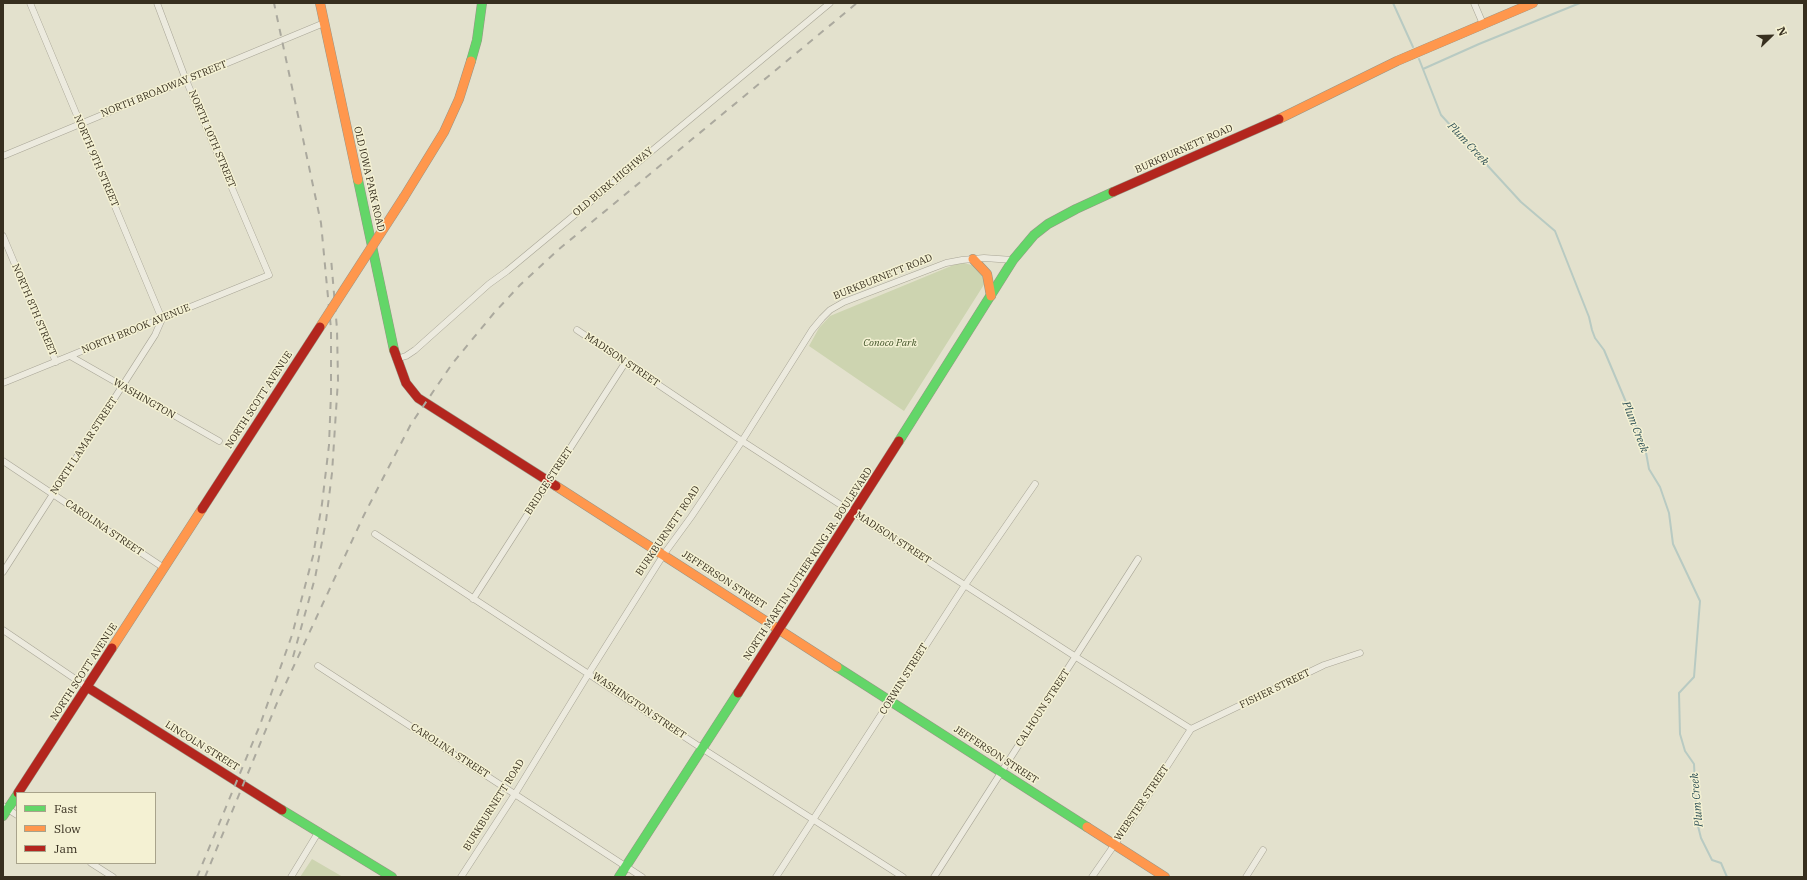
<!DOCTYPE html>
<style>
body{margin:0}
#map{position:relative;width:1807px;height:880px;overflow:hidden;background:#e3e1cd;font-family:"IBM Plex Serif",serif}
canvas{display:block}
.frame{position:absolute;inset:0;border:4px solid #372f1f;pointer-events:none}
.legend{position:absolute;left:16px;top:792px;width:140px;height:72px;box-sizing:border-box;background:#f4f1d3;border:1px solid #a8a38b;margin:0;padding:5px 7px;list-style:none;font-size:12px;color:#372f1f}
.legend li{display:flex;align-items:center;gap:8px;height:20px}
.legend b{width:20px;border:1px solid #a8a38b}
.north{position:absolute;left:1751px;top:16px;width:40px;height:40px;-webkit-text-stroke:3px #f4f1d3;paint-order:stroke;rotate:67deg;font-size:11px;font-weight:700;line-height:16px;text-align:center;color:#372f1f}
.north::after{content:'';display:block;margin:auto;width:14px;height:18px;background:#372f1f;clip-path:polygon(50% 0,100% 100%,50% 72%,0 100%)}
</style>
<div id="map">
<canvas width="1807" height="880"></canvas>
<div class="frame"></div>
<ul class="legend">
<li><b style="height:5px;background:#63d668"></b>Fast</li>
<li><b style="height:5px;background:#ff974d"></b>Slow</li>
<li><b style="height:5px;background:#b3261e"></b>Jam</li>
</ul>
<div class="north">N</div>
</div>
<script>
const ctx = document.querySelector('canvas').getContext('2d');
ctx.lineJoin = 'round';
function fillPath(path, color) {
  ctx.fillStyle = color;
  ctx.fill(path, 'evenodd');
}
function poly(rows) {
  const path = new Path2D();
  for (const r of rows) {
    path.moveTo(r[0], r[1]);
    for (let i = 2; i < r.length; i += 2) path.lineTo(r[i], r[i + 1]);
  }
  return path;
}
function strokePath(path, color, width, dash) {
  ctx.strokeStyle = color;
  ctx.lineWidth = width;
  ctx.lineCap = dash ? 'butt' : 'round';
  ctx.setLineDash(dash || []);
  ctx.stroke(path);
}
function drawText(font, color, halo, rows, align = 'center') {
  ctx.font = font + ' "IBM Plex Serif",serif';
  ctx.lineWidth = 3;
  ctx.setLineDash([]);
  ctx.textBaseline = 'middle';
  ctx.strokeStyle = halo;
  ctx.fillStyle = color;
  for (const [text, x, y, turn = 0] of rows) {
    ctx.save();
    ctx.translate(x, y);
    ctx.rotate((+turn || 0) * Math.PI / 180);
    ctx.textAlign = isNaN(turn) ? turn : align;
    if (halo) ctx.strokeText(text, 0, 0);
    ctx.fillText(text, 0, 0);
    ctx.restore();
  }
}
fillPath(poly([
 [964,263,979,267,985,283,904,411,809,346,819,328,830,316,956,264],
 [312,859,343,877,300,877]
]), '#cdd4b0');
strokePath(poly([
 [1393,3,1413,47],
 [1419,59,1441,115,1521,202,1555,231,1589,317,1592,330,1595,338,1604,350,1645,447,1649,469,1660,487,1669,513,1673,544,1700,601,1694,677,1679,693,1680,734,1685,751,1694,764,1697,822,1701,838,1712,860,1721,863,1727,877],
 [1423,69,1479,44,1580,3]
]), '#b8cac2', 2);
const street = poly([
 [1474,3,1483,24],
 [3,156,324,23],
 [3,236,56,362],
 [577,330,742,441,1076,657,1191,729],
 [70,356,219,441],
 [396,359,406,356,415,350,489,284,507,271,830,3],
 [3,383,269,275,186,80,157,3],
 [3,461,164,568],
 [375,534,703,749,903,877],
 [3,572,155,335,162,319,30,3],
 [473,599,625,363],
 [3,630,87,687],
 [318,666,642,877],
 [1191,729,1324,665,1360,653],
 [3,806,17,815],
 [91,863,113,877],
 [291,877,319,831],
 [461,877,515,794,589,673,664,554,691,517,742,441,812,330,822,318,830,310,844,302,946,263,962,260,984,258,1013,260],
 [776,877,965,585,1035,484],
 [934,877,1138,559],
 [1092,877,1140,808,1191,729],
 [1246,877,1263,850]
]);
const fast = poly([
 [471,61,477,40,482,3],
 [358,180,394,350],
 [899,441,1013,260,1034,235,1048,224,1076,209,1113,192],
 [837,667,1087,827],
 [282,810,392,877],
 [3,816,17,795],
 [619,877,738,693]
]);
const slow = poly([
 [320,3,358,180],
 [1279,119,1397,61,1533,3],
 [404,197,444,132,459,99,471,61],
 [973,259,987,274,991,296],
 [556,486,837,667],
 [112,648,202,509],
 [1087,827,1165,877]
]);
const jam = poly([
 [1113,192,1279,119],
 [394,350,406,383,418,398,556,486],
 [87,687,282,810],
 [738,693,899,441],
 [18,793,112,648]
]);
strokePath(street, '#a8a596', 7);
strokePath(fast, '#989586', 10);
strokePath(slow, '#989586', 10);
strokePath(jam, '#989586', 10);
strokePath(street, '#eceade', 6);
strokePath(fast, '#63d668', 9);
strokePath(slow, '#ff974d', 9);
strokePath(jam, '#b3261e', 9);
strokePath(poly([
 [293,657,315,578,326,521,332,473,338,380,337,329,331,258],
 [197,877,260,725,292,635,313,556,322,504,329,445,331,393,331,329,321,223,274,3],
 [205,877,279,698,364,515,411,424,452,364,494,313,520,285,558,250,857,3]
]), '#aba99e', 2, [7, 7]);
const slowBridge = poly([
 [320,327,404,197]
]);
const jamBridge = poly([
 [202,509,320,327]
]);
strokePath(slowBridge, '#989586', 10, []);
strokePath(jamBridge, '#989586', 10, []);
strokePath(slowBridge, '#ff974d', 9);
strokePath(jamBridge, '#b3261e', 9);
drawText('10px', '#372f1f', '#f4f1d3', [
 ["NORTH BROADWAY STREET",164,89,-22],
 ["NORTH 10TH STREET",212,139,67],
 ["BURKBURNETT ROAD",1184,149,-24],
 ["NORTH 9TH STREET",96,161,67],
 ["OLD IOWA PARK ROAD",369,179,77],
 ["OLD BURK HIGHWAY",613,182,-40],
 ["BURKBURNETT ROAD",883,277,-22],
 ["NORTH 8TH STREET",34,310,67],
 ["NORTH BROOK AVENUE",136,329,-22],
 ["MADISON STREET",622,360,34],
 ["WASHINGTON",144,399,30],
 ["NORTH SCOTT AVENUE",259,400,-57],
 ["NORTH LAMAR STREET",84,446,-57],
 ["BRIDGE STREET",549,481,-57],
 ["CAROLINA STREET",104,528,34],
 ["BURKBURNETT ROAD",668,531,-56],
 ["MADISON STREET",893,538,33],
 ["NORTH MARTIN LUTHER KING JR. BOULEVARD",808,564,-57],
 ["JEFFERSON STREET",724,580,33],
 ["NORTH SCOTT AVENUE",84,672,-57],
 ["CORWIN STREET",904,679,-58],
 ["FISHER STREET",1275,689,-26],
 ["WASHINGTON STREET",639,706,34],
 ["CALHOUN STREET",1043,708,-57],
 ["LINCOLN STREET",202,746,32],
 ["CAROLINA STREET",450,751,33],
 ["JEFFERSON STREET",996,755,33],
 ["WEBSTER STREET",1142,803,-56],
 ["BURKBURNETT ROAD",494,805,-58]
]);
drawText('italic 10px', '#3f5226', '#f4f1d3', [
 ["Conoco Park",890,343]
]);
drawText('italic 11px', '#2f5156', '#f4f1d3', [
 ["Plum Creek",1468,144,47],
 ["Plum Creek",1635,427,69],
 ["Plum Creek",1697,800,-95]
]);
</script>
